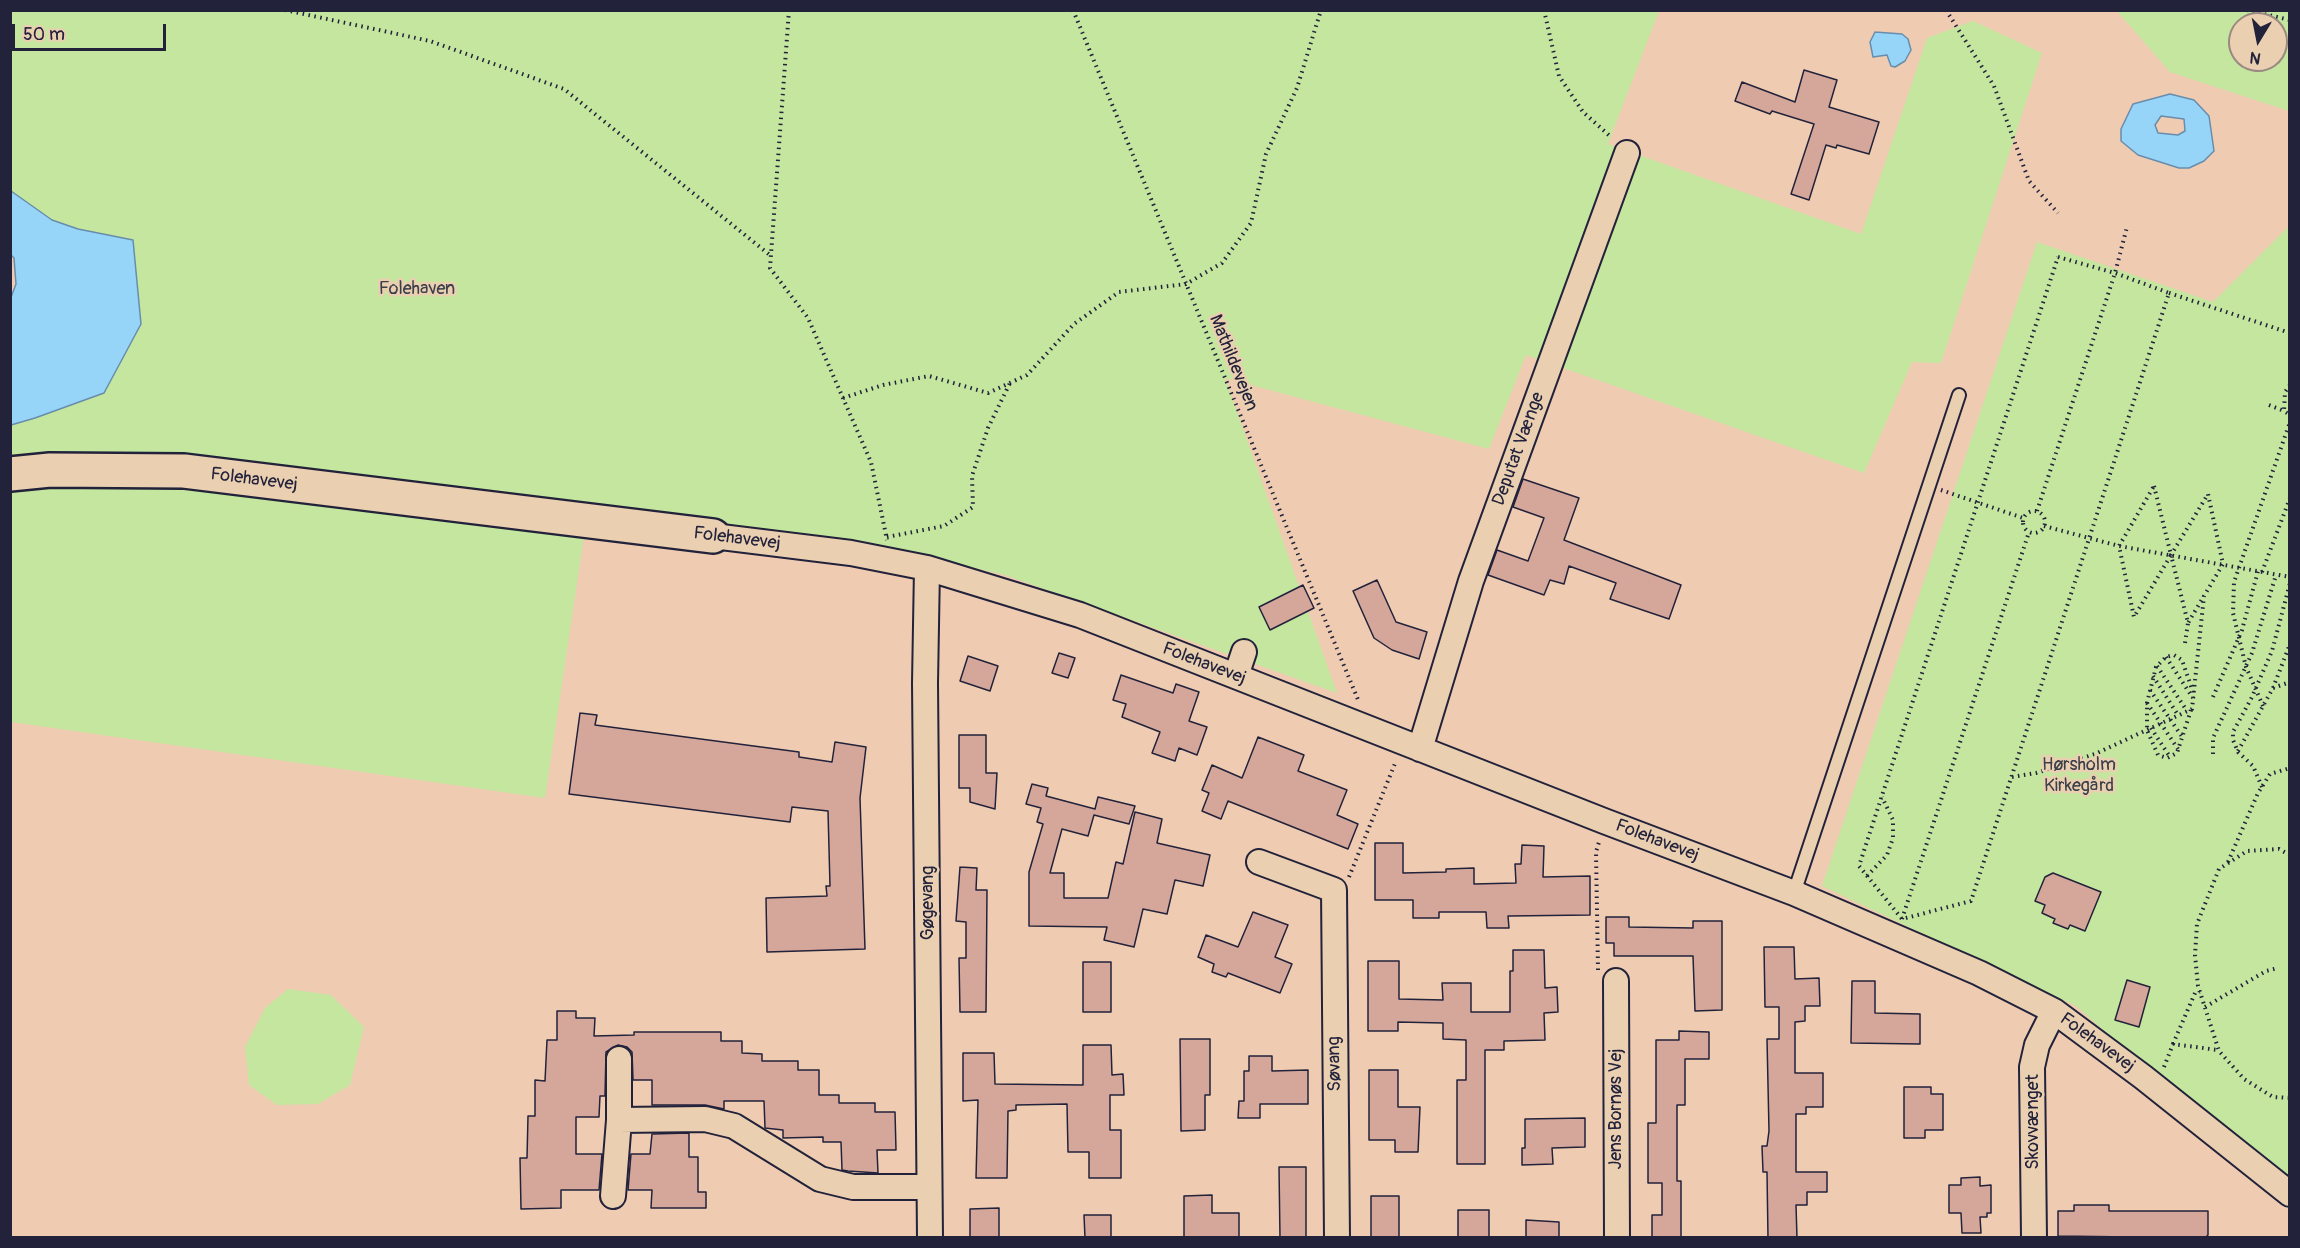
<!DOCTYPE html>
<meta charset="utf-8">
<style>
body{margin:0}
#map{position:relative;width:2300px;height:1248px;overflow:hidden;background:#efccb1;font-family:Pangolin,sans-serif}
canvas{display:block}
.frame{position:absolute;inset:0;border:12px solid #22223b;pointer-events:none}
.north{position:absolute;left:2228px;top:12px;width:60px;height:60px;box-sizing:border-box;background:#eacfb1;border:2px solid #9a8a82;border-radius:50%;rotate:190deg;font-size:16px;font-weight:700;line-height:24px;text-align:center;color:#22223b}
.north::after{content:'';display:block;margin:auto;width:21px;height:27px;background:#22223b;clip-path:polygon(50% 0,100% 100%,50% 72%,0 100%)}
.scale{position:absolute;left:12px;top:24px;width:154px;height:27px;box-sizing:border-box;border:3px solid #22223b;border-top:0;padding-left:8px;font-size:18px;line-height:21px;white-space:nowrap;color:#22223b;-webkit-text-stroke:4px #eacfb1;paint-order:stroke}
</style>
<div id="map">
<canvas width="2300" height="1248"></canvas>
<div class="frame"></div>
<div class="north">N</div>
<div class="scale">50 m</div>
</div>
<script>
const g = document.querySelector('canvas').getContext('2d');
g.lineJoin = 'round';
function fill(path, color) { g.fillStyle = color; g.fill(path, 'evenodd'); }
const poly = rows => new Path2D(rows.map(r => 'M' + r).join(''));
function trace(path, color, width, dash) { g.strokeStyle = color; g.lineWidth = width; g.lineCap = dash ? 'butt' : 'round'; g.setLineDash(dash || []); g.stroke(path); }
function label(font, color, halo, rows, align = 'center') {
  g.font = font + ' Pangolin,sans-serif'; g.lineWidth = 5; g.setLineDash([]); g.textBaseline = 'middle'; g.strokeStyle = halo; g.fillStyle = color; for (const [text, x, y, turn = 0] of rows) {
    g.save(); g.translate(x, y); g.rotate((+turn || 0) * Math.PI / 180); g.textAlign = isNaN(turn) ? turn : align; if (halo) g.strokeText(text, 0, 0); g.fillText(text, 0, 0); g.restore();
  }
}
const green = poly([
 [11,11,1659,11,1608,144,1861,234,1927,38,1973,21,2042,53,1941,363,1912,362,1864,473,1526,355,1489,449,1225,378,1337,693,1005,575,865,543,588,509,545,798,11,722,11,425,35,418,104,393,78,229,52,220,11,191],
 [2117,11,2289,11,2289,111,2170,72],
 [2240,24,2276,24,2276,60,2240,60],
 [2289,226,2289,1180,2242,1139,2157,1078,2076,1006,1822,886,2037,242,2213,302],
 [288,989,331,995,364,1027,350,1085,318,1104,277,1105,249,1085,245,1047,265,1008]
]);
const water = poly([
 [1875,32,1902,34,1908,39,1911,50,1905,61,1895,67,1891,66,1887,55,1873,57,1870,42,1875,32],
 [2170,94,2194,100,2209,116,2214,151,2204,161,2189,168,2179,168,2138,155,2121,141,2121,129,2133,104,2170,94],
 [2161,116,2184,119,2185,131,2178,135,2158,133,2155,125,2161,116],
 [11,191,52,220,78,229,133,240,141,324,104,393,35,418,11,425,10,300,16,284,14,258,11,255,11,191]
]);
const building = poly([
 [1804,70,1837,80,1829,107,1879,122,1869,154,1837,145,1836,148,1826,145,1809,200,1791,194,1814,124,1772,111,1770,114,1735,101,1742,82,1795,102,1804,70],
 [1523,479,1579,498,1564,540,1681,585,1669,619,1610,599,1616,583,1569,566,1564,584,1550,580,1544,595,1488,575,1497,550,1528,561,1544,518,1513,507,1523,479],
 [1377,580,1396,622,1427,632,1419,659,1392,650,1374,638,1353,591,1377,580],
 [1303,585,1314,608,1270,630,1259,607,1303,585],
 [1059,653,1075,658,1068,678,1052,673,1059,653],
 [968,656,998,666,990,691,960,681,968,656],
 [1121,675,1173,693,1176,684,1199,692,1189,721,1207,727,1197,755,1179,748,1175,761,1152,753,1160,732,1122,717,1126,704,1113,700,1121,675],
 [580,713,597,715,595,725,799,752,799,757,832,762,835,742,866,747,860,798,865,949,767,952,766,898,827,896,826,886,830,886,828,811,792,807,790,822,569,794,580,713],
 [959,735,986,735,986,773,997,773,995,809,970,802,970,788,959,788,959,735],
 [1258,737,1304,755,1298,771,1347,790,1337,815,1358,824,1348,849,1228,801,1221,819,1202,811,1209,793,1202,790,1212,765,1242,778,1258,737],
 [1032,784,1048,788,1046,796,1095,809,1098,797,1135,806,1129,824,1094,815,1088,836,1062,829,1050,873,1064,873,1064,898,1108,898,1116,862,1123,864,1135,812,1162,819,1157,843,1210,855,1203,886,1175,880,1167,914,1143,909,1134,947,1104,940,1107,927,1029,926,1029,872,1043,824,1037,822,1041,808,1026,804,1032,784],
 [1375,843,1403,843,1403,873,1446,872,1446,869,1474,868,1474,884,1516,883,1515,864,1521,864,1522,845,1544,846,1543,877,1590,876,1590,915,1508,916,1509,928,1487,928,1486,912,1439,912,1439,918,1413,918,1413,900,1375,900,1375,843],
 [960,867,977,868,976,890,987,890,986,1012,960,1012,959,958,966,958,966,922,956,921,960,867],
 [2053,873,2101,892,2085,931,2070,925,2068,929,2053,923,2055,919,2042,913,2045,905,2035,901,2045,877,2053,873],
 [1253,912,1288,925,1275,957,1292,964,1280,993,1228,973,1226,977,1212,972,1214,964,1198,957,1206,935,1238,947,1253,912],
 [1606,917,1629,917,1629,927,1693,928,1693,921,1722,921,1722,1010,1695,1011,1693,956,1614,956,1614,943,1606,943,1606,917],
 [1764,947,1794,947,1795,979,1819,978,1820,1006,1805,1006,1805,1021,1795,1022,1795,1073,1823,1073,1823,1107,1806,1107,1806,1114,1796,1114,1796,1172,1827,1172,1827,1192,1807,1192,1807,1205,1796,1205,1797,1238,1768,1238,1767,1172,1763,1172,1762,1146,1767,1146,1769,1131,1767,1039,1779,1039,1779,1007,1765,1007,1764,947],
 [1513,950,1544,950,1545,988,1557,987,1558,1012,1544,1013,1545,1040,1504,1041,1504,1050,1485,1050,1485,1164,1457,1164,1457,1080,1466,1080,1466,1040,1443,1039,1443,1023,1398,1022,1398,1031,1368,1031,1368,961,1399,961,1399,999,1443,1000,1442,983,1471,983,1471,1012,1510,1012,1510,971,1513,971,1513,950],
 [1083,962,1111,962,1111,1012,1083,1012,1083,962],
 [2127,980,2150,987,2139,1027,2115,1020,2127,980],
 [1852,981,1875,981,1875,1013,1920,1014,1920,1044,1851,1043,1852,981],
 [557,1011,576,1011,576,1018,595,1018,594,1036,634,1035,634,1032,721,1032,721,1041,742,1041,742,1053,762,1054,762,1061,798,1061,798,1070,819,1070,819,1095,839,1095,839,1103,875,1103,875,1112,895,1112,896,1150,877,1150,878,1173,848,1171,842,1170,841,1142,823,1142,823,1137,783,1138,783,1130,765,1128,764,1101,724,1101,724,1109,705,1105,652,1105,652,1080,633,1080,632,1052,627,1047,618,1045,606,1052,605,1096,600,1096,599,1117,576,1117,576,1154,602,1154,599,1190,561,1190,561,1208,521,1209,520,1158,527,1158,528,1116,535,1116,535,1080,545,1081,547,1040,557,1040,557,1011],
 [1679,1031,1709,1032,1709,1059,1685,1059,1685,1105,1677,1105,1677,1181,1681,1181,1681,1238,1652,1238,1652,1215,1662,1215,1662,1183,1648,1183,1648,1123,1656,1123,1656,1040,1679,1040,1679,1031],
 [1180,1039,1210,1039,1210,1095,1205,1095,1205,1130,1181,1131,1180,1039],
 [1083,1045,1111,1045,1112,1075,1123,1074,1124,1095,1110,1095,1110,1130,1121,1130,1121,1178,1089,1178,1089,1152,1068,1152,1067,1104,1016,1105,1016,1110,1008,1111,1007,1178,976,1178,978,1100,963,1101,963,1053,994,1053,995,1084,1083,1085,1083,1045],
 [1249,1056,1272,1056,1272,1071,1308,1070,1308,1104,1260,1104,1260,1118,1238,1118,1239,1101,1244,1101,1244,1071,1249,1071,1249,1056],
 [1369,1070,1398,1070,1398,1107,1420,1107,1418,1152,1395,1152,1395,1140,1369,1140,1369,1070],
 [1904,1087,1931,1087,1931,1094,1943,1094,1943,1130,1925,1130,1925,1138,1904,1138,1904,1087],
 [1585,1118,1585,1147,1552,1148,1553,1164,1522,1165,1522,1148,1525,1148,1525,1119,1585,1118],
 [689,1133,689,1157,698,1157,698,1192,706,1192,706,1208,651,1208,652,1190,628,1190,631,1154,650,1154,652,1134,689,1133],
 [1279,1167,1306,1167,1306,1238,1280,1238,1279,1167],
 [1980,1177,1980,1186,1991,1185,1991,1213,1987,1213,1987,1217,1980,1217,1981,1233,1962,1233,1961,1213,1949,1213,1949,1185,1961,1185,1961,1178,1980,1177],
 [1212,1195,1212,1213,1239,1213,1239,1238,1184,1238,1184,1196,1212,1195],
 [1371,1196,1399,1196,1399,1238,1371,1238,1371,1196],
 [2074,1205,2109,1205,2109,1211,2208,1211,2208,1235,2205,1238,2058,1236,2058,1211,2074,1211,2074,1205],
 [999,1208,999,1238,970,1238,970,1209,999,1208],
 [1458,1210,1489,1210,1489,1238,1458,1238,1458,1210],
 [1084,1215,1111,1215,1111,1238,1085,1238,1084,1215],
 [1526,1220,1559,1222,1559,1238,1526,1238,1526,1220]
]);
const path = poly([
 [285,10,430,41,564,89,771,256],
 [789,10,770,268,808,318,871,462,887,540],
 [1073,10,1359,702],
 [1544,10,1559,76,1583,112,1612,138],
 [1946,10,1994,86,2029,181,2058,213],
 [2247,10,2290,20],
 [2058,257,2115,273,2169,293,1971,901,1902,919,1859,866,2058,257],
 [2169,293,2290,333],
 [2290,385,2285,392,2284,411,2290,415],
 [843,398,883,385,929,376,988,393,1027,375,1074,324,1119,292,1186,284,1222,263,1251,223,1266,154,1297,88,1321,10],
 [2269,405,2284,411],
 [2154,486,2171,555,2134,617,2119,546,2154,486],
 [1941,490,2023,518],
 '2023 522a11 11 0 1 1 22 0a11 11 0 1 1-22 0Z',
 [2037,511,2115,273,2127,227],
 [2044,526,2119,546,2290,577],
 [887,537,944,526,973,507,972,476,988,428,1010,383],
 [2262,572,2290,498],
 [2185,643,2188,623],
 [2166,657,2193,698],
 [2157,666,2187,711],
 [2153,676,2178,715],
 [2273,688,2290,682],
 [2150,690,2183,738],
 [2213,697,2242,630,2258,571],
 [2147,703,2178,749],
 [2263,706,2246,667,2233,613,2234,582,2290,422],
 [2191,710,2177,753,2167,758,2158,755,2147,730,2147,703,2156,667,2166,657,2174,655,2182,660,2193,692],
 [2151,728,2170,757],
 [2238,751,2273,688,2290,644],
 [2213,754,2213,738,2252,653,2276,575],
 [2012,777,2036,773,2095,754,2192,709,2204,596,2223,564,2208,494,2171,555,2188,623,2204,596],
 [2262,787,2253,766,2238,752,2233,740,2233,732,2252,697,2272,651,2290,583],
 [2290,855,2279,849,2247,851,2219,869,2197,924,2195,955,2198,986,2219,1051,2244,1079,2273,1097,2290,1098],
 [2228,862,2258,793,2270,774,2290,768],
 [1867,876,1887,855,1893,838,1893,820,1882,797],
 [1349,877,1396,761],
 [1902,919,2029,532],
 [1598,970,1596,852,1599,842],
 [2205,1007,2266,971,2278,968],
 [2173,1044,2195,993,2200,992],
 [2164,1067,2173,1044,2218,1050]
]);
const lane = poly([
 [1794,893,1959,395]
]);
const street = poly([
 [713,536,851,553,927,568,1080,615,1604,821,1794,893,1979,973,2054,1011,2143,1077,2290,1194],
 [927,568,925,683,930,1238],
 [1236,676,1244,652],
 [1420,749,1471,581,1627,153],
 [1259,862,1334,890,1337,1238],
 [1616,981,1617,1238],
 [619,1120,619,1059],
 [613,1196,619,1120,705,1119,734,1126,820,1179,853,1187,929,1187],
 [2034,1238,2032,1067,2037,1045,2054,1011]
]);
const secondary = poly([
 [10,474,50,470,184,471,713,536]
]);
const parkNames = [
 ["Folehaven",417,289],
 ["Hørsholm",2079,765],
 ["Kirkegård",2079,786]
];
const streetNames = [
 ["Mathildevejen",1233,363,68],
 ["Deputat Vænge",1519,449,-70],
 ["Folehavevej",254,480,7],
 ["Folehavevej",737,539,7],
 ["Folehavevej",1204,664,21],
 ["Folehavevej",1657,841,21],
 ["Gøgevang",928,903,-90],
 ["Folehavevej",2097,1043,36],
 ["Søvang",1335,1064,-91],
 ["Jens Bornøs Vej",1616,1109,-90],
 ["Skovvænget",2033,1122,-90]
];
fill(green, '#c4e69f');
fill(water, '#97d5f8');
trace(water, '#688dac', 1.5);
fill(building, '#d5a79b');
trace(building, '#22223b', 1.5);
trace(lane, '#22223b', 16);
trace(street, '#22223b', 28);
trace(secondary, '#22223b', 38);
trace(path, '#22223b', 4, [1.5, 4.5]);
trace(lane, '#eacfb1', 12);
trace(street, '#eacfb1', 24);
trace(secondary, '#eacfb1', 33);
label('18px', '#3a3f4a', '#eacfb1', parkNames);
label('18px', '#22223b', '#eacfb1', streetNames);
</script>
